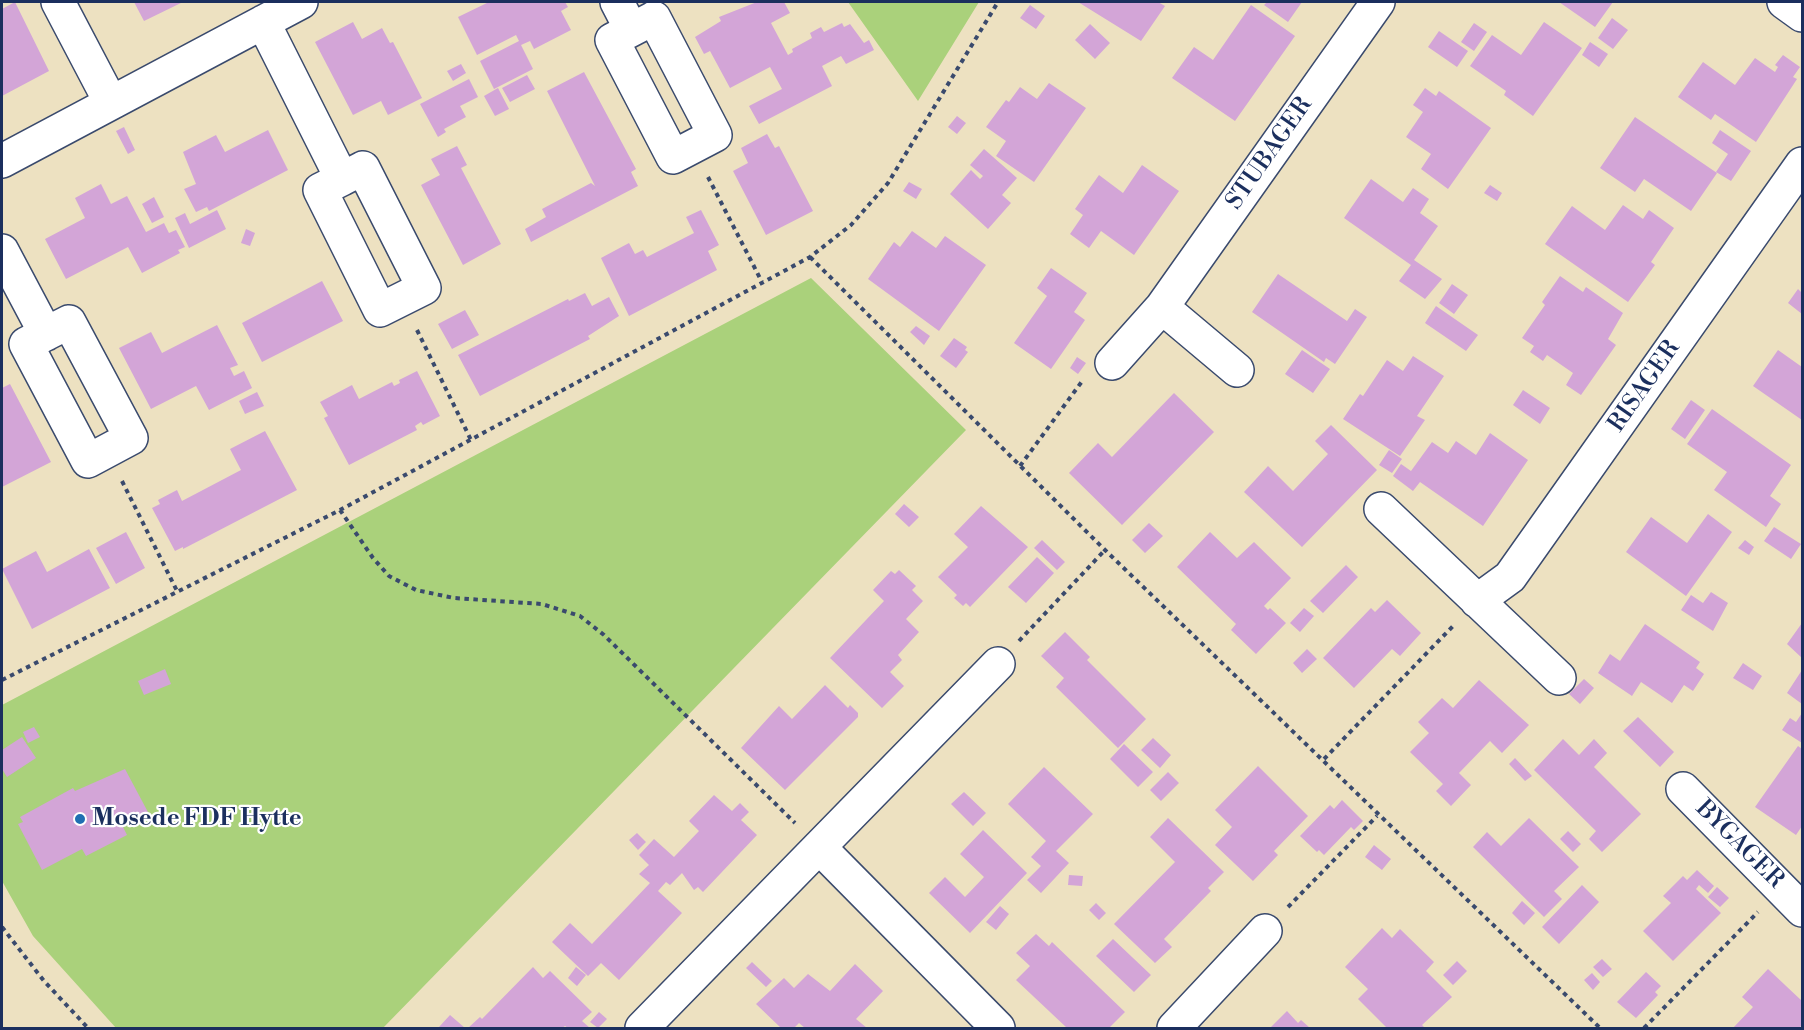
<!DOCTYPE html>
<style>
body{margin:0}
#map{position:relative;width:1804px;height:1030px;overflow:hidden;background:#ede1c1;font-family:"Libre Bodoni",serif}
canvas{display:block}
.frame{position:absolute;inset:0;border:3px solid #1b2f5e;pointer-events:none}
</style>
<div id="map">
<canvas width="1804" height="1030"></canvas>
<div class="frame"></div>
</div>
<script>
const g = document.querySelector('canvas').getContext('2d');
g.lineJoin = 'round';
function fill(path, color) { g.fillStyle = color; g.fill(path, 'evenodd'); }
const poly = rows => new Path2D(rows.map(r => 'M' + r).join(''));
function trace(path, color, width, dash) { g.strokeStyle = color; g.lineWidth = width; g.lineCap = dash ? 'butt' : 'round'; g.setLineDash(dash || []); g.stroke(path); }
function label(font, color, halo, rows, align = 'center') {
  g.font = font + ' "Libre Bodoni",serif'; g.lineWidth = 4.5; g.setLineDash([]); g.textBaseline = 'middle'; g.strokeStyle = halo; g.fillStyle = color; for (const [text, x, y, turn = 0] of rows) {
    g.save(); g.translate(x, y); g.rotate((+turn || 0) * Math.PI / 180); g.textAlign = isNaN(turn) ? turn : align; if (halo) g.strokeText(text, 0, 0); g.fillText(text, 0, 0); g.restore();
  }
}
const green = poly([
 [848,2,847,2,979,2,918,101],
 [811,278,966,430,383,1028,116,1028,33,936,2,881,2,705]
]);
const building = poly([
 [15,2,49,71,2,96,2,9],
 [134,2,183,2,144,21],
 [489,2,565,2,568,7,561,11,571,30,534,49,530,41,521,45,533,69,494,89,480,61,519,41,516,35,477,55,458,17],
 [757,2,784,2,790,13,771,23,788,55,793,52,792,49,812,38,810,33,821,27,824,32,842,23,844,27,850,24,864,43,869,40,874,50,846,64,841,56,822,66,832,86,759,124,749,106,782,89,770,67,730,88,710,51,704,54,695,37,721,21,719,17],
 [1078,2,1158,2,1165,6,1141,41],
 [1267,2,1302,2,1288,22,1264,5],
 [1559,2,1613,2,1595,27],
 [1030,5,1045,16,1036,29,1020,18],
 [1251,5,1295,36,1235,121,1172,78,1194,47,1213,60],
 [1612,18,1628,30,1613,49,1598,38],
 [353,22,362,39,382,28,390,43,393,42,422,98,388,115,381,101,353,115,315,42],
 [1544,22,1582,48,1533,116,1504,95,1506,91,1470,66,1492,35,1521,55],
 [1474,23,1487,32,1474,51,1461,42],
 [1090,24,1110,43,1095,59,1075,40],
 [1439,31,1468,51,1457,67,1428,47],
 [1590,42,1608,54,1599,67,1582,55],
 [1783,55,1800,67,1793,77,1797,79,1756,142,1715,114,1711,120,1678,97,1703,62,1735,85,1755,58,1775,72,1778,67,1775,65],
 [461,64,466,73,453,81,447,71],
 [584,72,636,169,631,172,638,186,531,242,525,229,546,217,542,209,591,183,595,186,547,91],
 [527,75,535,89,510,102,502,88],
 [469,79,478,97,460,106,466,117,444,129,446,132,438,137,420,104],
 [1049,83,1086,108,1034,182,996,156,1006,141,986,127,1006,100,1009,102,1020,87,1037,99],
 [498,88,509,109,495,116,484,96],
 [1425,88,1436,96,1439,91,1491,128,1448,189,1421,169,1431,154,1406,137,1423,112,1413,105],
 [957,116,966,123,957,134,948,127],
 [1635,117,1717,173,1691,211,1644,179,1635,192,1600,168],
 [124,127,135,150,128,154,116,131],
 [268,130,288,170,209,211,207,207,196,212,184,189,196,184,183,152,216,135,225,152],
 [1720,130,1751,151,1731,181,1716,172,1728,154,1712,143],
 [767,134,775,148,779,146,813,211,766,235,733,171,748,163,741,148],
 [457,146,467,165,461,168,501,244,463,265,421,185,440,175,431,159],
 [984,149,1017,178,1002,195,1011,203,988,229,950,194,971,170,980,179,983,176,970,165],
 [1142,165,1179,191,1134,255,1101,231,1089,248,1070,234,1083,215,1075,209,1099,175,1123,193],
 [1371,179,1403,202,1413,188,1429,199,1420,213,1438,226,1414,260,1442,279,1425,299,1399,281,1411,265,1344,218],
 [909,182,922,189,916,199,903,191],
 [101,184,111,204,127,196,146,232,164,223,169,233,176,230,185,247,178,250,180,253,142,273,128,247,66,279,45,239,85,218,75,198],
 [1490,185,1502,193,1497,201,1484,193],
 [154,197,164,217,152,223,142,204],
 [1623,205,1643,219,1649,210,1674,228,1651,262,1655,265,1628,302,1545,244,1572,206,1605,230],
 [217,210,226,229,189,248,175,218,185,213,190,224],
 [701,210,719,245,708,251,717,270,629,316,601,258,629,243,635,254,643,250,647,257,694,233,686,217],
 [246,229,255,233,250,246,241,243],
 [912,231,936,248,945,236,986,265,939,331,868,279,894,242,900,247],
 [1051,268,1087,293,1074,312,1085,320,1051,369,1014,343,1047,296,1037,288],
 [1278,274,1347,321,1355,309,1367,317,1335,364,1326,358,1324,362,1252,312],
 [1560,276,1583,292,1586,287,1623,313,1608,339,1616,345,1581,395,1566,385,1573,373,1547,355,1543,361,1530,352,1534,346,1522,338,1545,305,1542,302],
 [322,281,343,321,262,362,242,323],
 [1452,284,1468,295,1454,314,1439,303],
 [1798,289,1802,293,1802,314,1788,303],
 [585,293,592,306,609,297,619,316,588,336,590,339,480,396,458,355,568,299,569,301],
 [1436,306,1478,335,1466,351,1425,323],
 [465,310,479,335,452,349,438,324],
 [217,325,238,365,230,368,234,376,244,371,252,388,209,410,196,386,151,409,119,348,151,332,162,353],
 [916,326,930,336,924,345,910,332],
 [954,338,967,347,965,350,968,352,956,368,940,356],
 [1302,350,1330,369,1313,393,1285,374],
 [1778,350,1802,367,1802,420,1753,386],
 [1413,356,1444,376,1417,416,1425,420,1400,456,1343,419,1360,394,1363,396,1387,360,1403,371],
 [1077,357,1086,363,1078,374,1070,368],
 [417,371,440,416,423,425,421,422,415,426,417,430,349,465,324,418,328,416,320,402,352,385,359,399,392,382,394,386,400,383,399,380],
 [10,384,51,462,2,487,2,388],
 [1523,390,1550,408,1540,424,1513,405],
 [257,392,264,406,245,414,239,401],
 [1174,393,1214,432,1122,525,1069,473,1098,443,1112,457],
 [1691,400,1705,410,1685,439,1671,429],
 [1712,409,1791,465,1770,496,1781,504,1766,527,1714,490,1727,472,1687,444],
 [1331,425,1377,470,1302,547,1244,492,1268,466,1293,491,1328,454,1315,441],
 [265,431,297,490,183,549,183,547,175,551,152,508,160,504,158,500,177,490,182,501,241,470,230,449],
 [1490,433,1528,460,1483,526,1420,482,1413,491,1393,476,1401,464,1411,471,1432,442,1448,453,1456,441,1476,455],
 [1389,450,1402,459,1392,473,1379,465],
 [904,504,919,517,909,527,895,514],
 [981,506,1028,547,970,607,966,603,963,606,954,598,957,595,938,577,968,547,954,534],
 [1708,514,1732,532,1686,596,1626,552,1651,517,1687,543],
 [1149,523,1163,536,1145,553,1132,540],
 [1774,527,1801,544,1791,559,1764,541],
 [126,532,145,568,116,584,96,548],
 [1210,532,1237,558,1254,542,1291,578,1264,606,1268,610,1270,608,1286,623,1256,654,1231,630,1236,624,1177,567],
 [1042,540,1065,562,1057,570,1034,548],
 [1745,540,1754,547,1749,555,1738,548],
 [89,549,110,588,32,629,2,569,36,551,47,572],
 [1037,557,1054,573,1026,603,1008,587],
 [1346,565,1358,577,1323,613,1310,601],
 [899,570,916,586,912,590,923,601,906,619,919,632,898,655,902,660,890,672,904,686,882,708,830,658,884,601,873,590,891,571,895,574],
 [1711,592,1728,603,1713,631,1681,610,1691,595,1703,603],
 [1387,600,1421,633,1400,656,1392,649,1354,688,1323,658,1371,608,1375,612],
 [1304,608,1314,616,1300,632,1290,623],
 [1802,623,1802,658,1787,644],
 [1645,624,1700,662,1696,668,1704,674,1693,691,1684,685,1672,703,1641,682,1632,696,1598,673,1610,654,1620,661],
 [1065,632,1090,657,1087,660,1146,719,1118,748,1056,687,1064,678,1041,656],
 [1307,649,1317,659,1302,673,1293,663],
 [1743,663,1762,676,1753,690,1733,678],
 [165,669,171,684,144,695,138,681],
 [1802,670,1802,704,1787,693],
 [1584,679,1594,688,1580,704,1569,694],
 [1479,680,1529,725,1502,753,1490,741,1459,773,1471,785,1451,806,1436,791,1443,784,1410,752,1429,733,1418,722,1442,698,1453,708],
 [825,685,848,708,850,705,858,713,858,717,785,790,741,748,779,706,792,719],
 [1802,713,1802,743,1782,730,1790,718,1796,722],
 [1638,717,1674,752,1660,767,1623,731],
 [34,727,40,737,28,743,23,732],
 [22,737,36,758,7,777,2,769,2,750],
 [1153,738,1171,755,1160,768,1141,750],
 [1563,739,1579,755,1594,739,1607,753,1594,767,1641,814,1602,852,1589,839,1596,831,1534,770],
 [1124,744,1153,772,1138,787,1110,759],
 [1798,746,1802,749,1802,826,1796,835,1755,807],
 [1515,758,1532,776,1525,781,1509,764],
 [1258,766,1308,816,1274,851,1278,855,1253,881,1215,845,1232,827,1215,810],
 [1044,767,1093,814,1056,851,1069,863,1041,893,1027,880,1041,866,1031,857,1046,841,1008,804],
 [125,769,149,814,123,827,127,835,86,856,82,849,42,870,18,824,23,822,20,817,73,788,75,791],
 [1168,772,1179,783,1161,801,1150,790],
 [964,792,986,813,973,826,951,804],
 [714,795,732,811,740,803,749,812,741,820,757,835,703,892,698,887,694,890,682,873,670,885,666,882,658,891,682,913,619,980,601,963,588,976,552,942,570,923,592,944,650,883,639,874,649,865,639,855,654,839,674,857,699,831,689,821],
 [1342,800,1363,821,1354,830,1351,827,1324,855,1319,850,1317,852,1300,836,1330,805,1334,809],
 [1168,818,1224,872,1208,888,1211,891,1164,939,1172,947,1155,963,1114,924,1175,862,1150,837],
 [1529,818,1579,867,1554,891,1562,899,1544,917,1473,847,1487,832,1501,846],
 [983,830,1027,873,970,933,929,893,945,877,965,897,984,877,960,854],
 [1568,831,1581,844,1573,852,1560,839],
 [637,833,646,842,638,850,629,840],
 [1374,845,1391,859,1382,870,1365,857],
 [1697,870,1714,886,1708,893,1699,885,1696,889,1721,913,1673,961,1643,931,1671,903,1663,896,1683,876,1687,880],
 [1069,875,1083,876,1082,886,1068,885],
 [1582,885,1599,902,1559,944,1542,927],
 [1717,887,1729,898,1720,907,1708,897],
 [1522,901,1535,913,1524,925,1512,913],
 [1096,903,1106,913,1099,920,1089,910],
 [1000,906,1009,914,996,930,986,922],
 [1382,928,1392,938,1400,929,1434,962,1426,971,1452,997,1422,1025,1425,1028,1387,1028,1358,999,1368,989,1345,967],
 [1036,934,1049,946,1052,942,1125,1012,1109,1028,1067,1028,1016,980,1030,966,1016,953],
 [1113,939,1151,975,1134,992,1096,956],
 [1602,959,1612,969,1603,977,1593,967],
 [1457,961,1467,971,1453,985,1443,975],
 [752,962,772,981,766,987,746,968],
 [855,964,883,991,856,1019,867,1028,805,1028,799,1023,794,1028,781,1028,756,1004,784,978,794,988,808,974,830,991],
 [533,967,543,978,550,971,592,1012,582,1021,590,1028,568,1028,565,1026,562,1028,468,1028,480,1017,482,1019],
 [576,967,586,975,577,986,568,978],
 [1768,969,1802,1001,1802,1025,1799,1028,1733,1028,1753,1007,1742,997],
 [1646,972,1661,986,1655,992,1658,995,1636,1018,1617,1002],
 [1592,973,1600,982,1593,990,1584,980],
 [1287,1011,1298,1023,1301,1020,1310,1028,1270,1028],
 [599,1012,607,1019,598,1028,590,1022],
 [450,1015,465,1028,439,1027]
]);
const path = poly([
 [708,177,762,282],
 [810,257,1105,550,1600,1028],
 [417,330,471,440],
 [1020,466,1083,380],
 [122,481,178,593],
 [340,510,373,558,389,576,416,590,454,598,542,604,580,616,604,635,795,823],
 [1019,641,1105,550],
 [2,680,340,510,810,257,851,225,888,183,998,2],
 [1324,759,1454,625],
 [1288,907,1377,816],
 [2,927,44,981,88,1028],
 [1644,1028,1758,912]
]);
const street = poly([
 [58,2,111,103],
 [617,2,631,29],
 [1784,2,1802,15],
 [654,18,715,135,673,157,612,40,654,18],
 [263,22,342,179,320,190,380,310,424,288,363,168,342,179],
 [2,161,301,2],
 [2,251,46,334],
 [1162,307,1237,370],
 [69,322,131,438,88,461,26,344,69,322],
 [1112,363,1162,307,1378,2],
 [1381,509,1559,678],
 [1477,601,1510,577,1802,164],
 [1683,789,1802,910],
 [819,847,998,1028],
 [642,1028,998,664],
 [1174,1028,1265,931]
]);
const markers = [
 [80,819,6,"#1f6fb2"]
];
const streetNames = [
 ["STUBAGER",1270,154,-55],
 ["RISAGER",1645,387,-55],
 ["BYGAGER",1739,845,45]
];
const poiNames = [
 ["Mosede FDF Hytte",92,819]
];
fill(green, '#aad17b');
fill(building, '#d3a5d7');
trace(street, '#3a4a6d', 36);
trace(path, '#3a4a6d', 4, [4.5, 4.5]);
trace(street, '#fff', 33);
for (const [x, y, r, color] of markers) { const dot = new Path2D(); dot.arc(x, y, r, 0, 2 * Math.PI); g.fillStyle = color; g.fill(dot); trace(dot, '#fff', 2); }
label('24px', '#1b2f5e', '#fff', streetNames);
label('bold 24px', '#1b2f5e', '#fff', poiNames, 'left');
</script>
